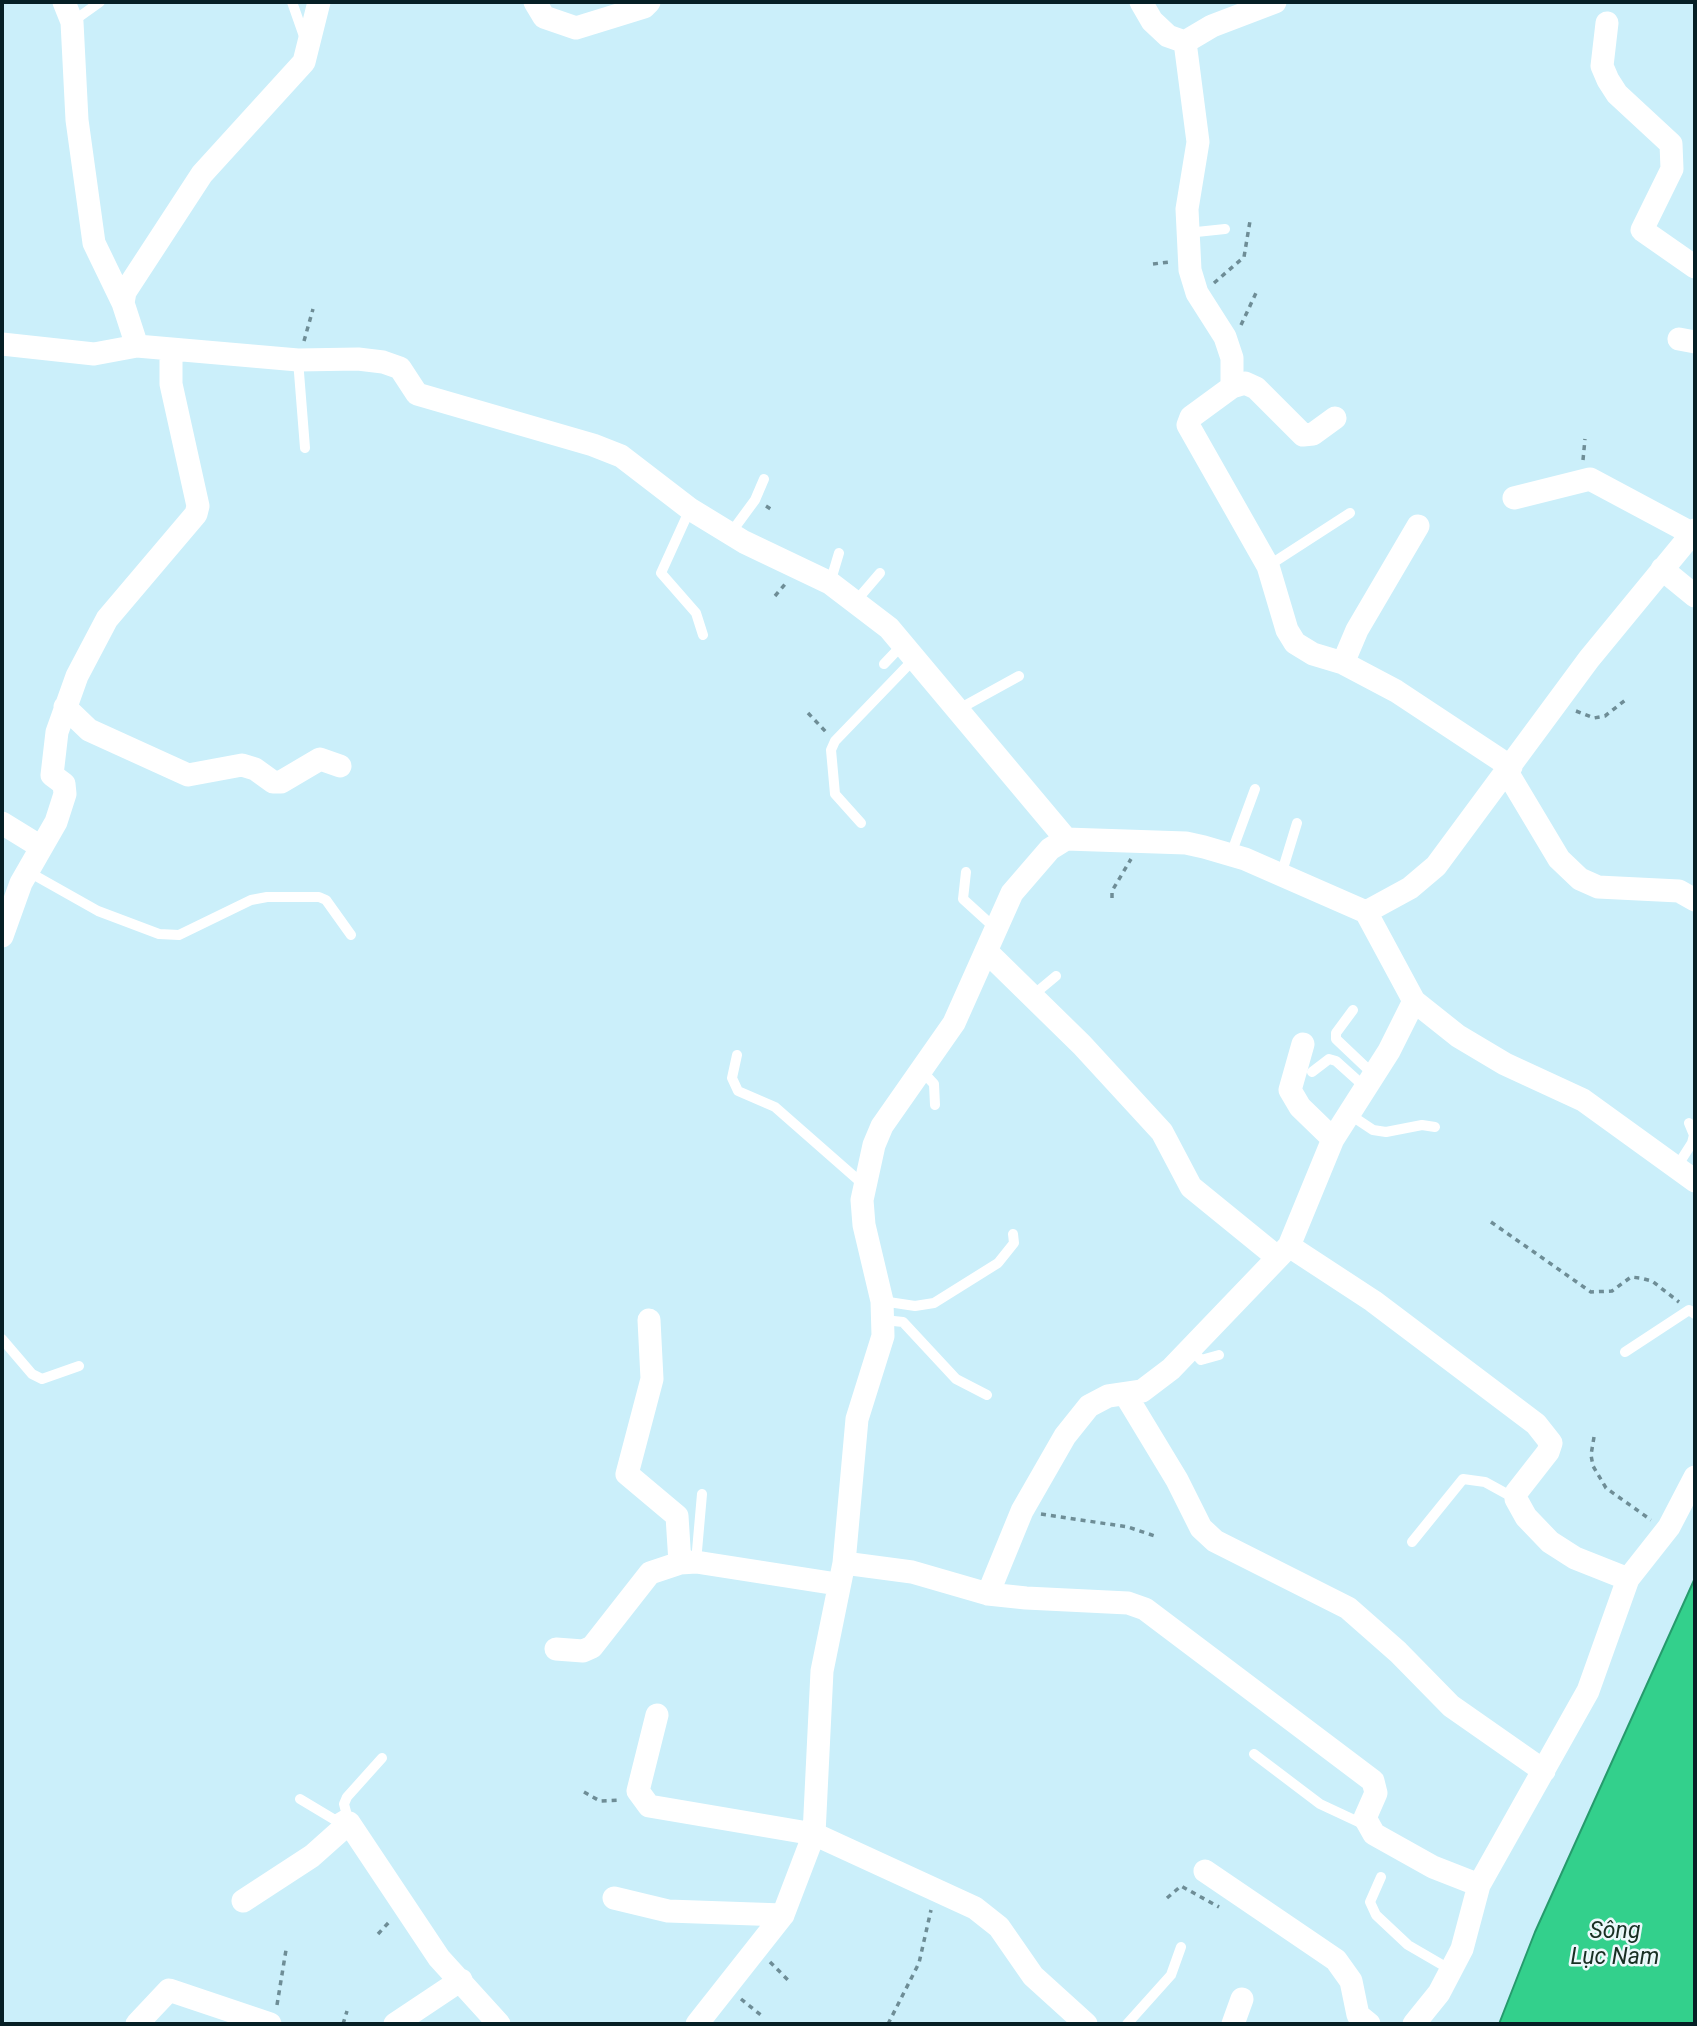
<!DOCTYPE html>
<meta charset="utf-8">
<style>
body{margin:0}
#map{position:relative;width:1697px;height:2026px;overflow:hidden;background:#cbeffa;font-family:Roboto,sans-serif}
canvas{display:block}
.frame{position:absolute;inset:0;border:4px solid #061f25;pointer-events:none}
</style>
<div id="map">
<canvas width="1697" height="2026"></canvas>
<div class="frame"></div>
</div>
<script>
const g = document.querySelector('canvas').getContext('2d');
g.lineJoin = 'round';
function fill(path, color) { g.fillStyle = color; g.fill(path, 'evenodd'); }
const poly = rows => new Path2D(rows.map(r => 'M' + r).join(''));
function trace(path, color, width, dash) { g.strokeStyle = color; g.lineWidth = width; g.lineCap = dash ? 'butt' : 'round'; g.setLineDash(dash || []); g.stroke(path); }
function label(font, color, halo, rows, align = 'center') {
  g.font = font + ' Roboto,sans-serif'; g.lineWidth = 5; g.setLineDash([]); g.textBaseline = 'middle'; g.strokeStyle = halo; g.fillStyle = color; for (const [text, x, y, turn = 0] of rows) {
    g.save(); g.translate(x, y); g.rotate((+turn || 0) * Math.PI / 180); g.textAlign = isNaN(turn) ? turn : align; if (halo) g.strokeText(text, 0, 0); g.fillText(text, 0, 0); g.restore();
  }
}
const water = poly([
 [1695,1578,1695,2024,1499,2024,1535,1932,1695,1578]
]);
const path = poly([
 [1153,264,1169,262],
 [1214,283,1244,257,1250,221],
 [1241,325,1256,293],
 [304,341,313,309],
 [1583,460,1585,439],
 [766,506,774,511],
 [775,596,786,583],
 [1576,711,1594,718,1605,716,1628,698],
 [808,713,826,732],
 [1112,898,1112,891,1131,859],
 [1491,1222,1591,1292,1612,1291,1631,1277,1640,1278,1652,1281,1679,1302],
 [1594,1437,1591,1455,1593,1466,1606,1488,1651,1520],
 [1041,1514,1128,1527,1155,1536],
 [584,1792,600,1801,621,1800],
 [1167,1898,1181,1886,1219,1907],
 [378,1934,391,1920],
 [770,1962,788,1980],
 [741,1999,762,2016],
 [277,2005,286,1950],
 [343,2024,347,2011],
 [888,2024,919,1963,931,1910]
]);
const lane = poly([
 [292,2,305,39],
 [72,22,100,2],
 [1187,233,1225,229],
 [298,360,305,448],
 [690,509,661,573,696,613,703,635],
 [730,534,755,500,764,479],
 [1268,566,1350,513],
 [830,583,839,553],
 [856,601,880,573],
 [884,664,903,644],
 [959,709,1019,676],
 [861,823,835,794,831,750,835,741,915,658],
 [1231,854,1255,789],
 [27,871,98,911,159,934,179,935,251,900,267,897,319,897,326,900,351,935],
 [966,872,963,899,996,929],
 [1281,875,1297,823],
 [1032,996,1056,976],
 [1353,1010,1336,1033,1336,1039,1374,1075],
 [737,1055,732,1078,738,1091,775,1107,865,1186],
 [921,1070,934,1084,935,1105],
 [1312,1072,1329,1059,1336,1061,1366,1088],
 [1349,1114,1373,1130,1386,1132,1422,1125,1435,1127],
 [1676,1168,1692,1143,1694,1135,1689,1123],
 [882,1301,915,1306,934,1303,998,1263,1014,1243,1013,1234],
 [884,1320,903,1322,956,1379,987,1395],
 [2,1339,32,1374,42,1379,79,1366],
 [1190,1348,1201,1360,1219,1355],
 [1625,1352,1689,1310,1695,1314],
 [1412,1542,1463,1479,1485,1482,1516,1499],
 [696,1562,702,1494],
 [1254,1754,1320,1804,1365,1825],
 [300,1799,335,1820,345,1814],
 [349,1823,344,1804,347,1797,382,1758],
 [1381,1877,1370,1902,1376,1915,1408,1945,1451,1970],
 [1127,2024,1171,1975,1181,1947]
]);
const street = poly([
 [64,2,72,22,77,120,94,243,123,303],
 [535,2,544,17,576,28,644,7,649,2],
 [1141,2,1152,21,1168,36,1185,42],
 [1275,2,1212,26,1185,42,1198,142,1187,209,1190,270,1197,293,1225,337,1232,358,1232,387,1191,417,1188,425,1268,566,1287,630,1295,643,1313,654,1343,663,1396,691,1511,767],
 [1607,23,1602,66,1608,80,1617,94,1671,144,1672,169,1642,230,1695,267],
 [1679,339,1695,342],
 [2,344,94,354,137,346,298,360,358,359,383,362,400,368,417,394,593,445,621,456,690,509,744,542,830,583,889,628,1066,839],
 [137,346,123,303,125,292,202,174,304,62,319,2],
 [1232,387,1245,383,1256,388,1303,435,1313,434,1335,418],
 [1514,498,1590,479,1691,533],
 [1662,569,1695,596],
 [1343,663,1357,630,1418,526],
 [65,707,89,730,188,775,242,765,255,769,273,782,281,782,320,759,340,766],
 [1507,772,1559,859,1580,879,1598,887,1679,891,1695,900],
 [2,823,41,847],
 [1366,912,1410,888,1436,866,1589,659,1695,530],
 [2,936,21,883,56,822,65,794,64,784,52,775,57,732,77,676,107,619,196,514,198,506,171,384,171,351],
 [986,951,1082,1045,1162,1132,1191,1187,1277,1257],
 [1303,1044,1290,1090,1300,1107,1333,1139],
 [1289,1246,1373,1301,1536,1424,1551,1443,1548,1452,1516,1493,1516,1499,1526,1517,1550,1542,1575,1558,1628,1579],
 [649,1320,652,1379,627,1474,677,1516,680,1563],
 [1125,1394,1177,1480,1201,1528,1215,1541,1348,1608,1398,1652,1451,1706,1544,1771],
 [844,1563,912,1572,988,1594,1026,1598,1128,1603,1145,1609,1373,1781,1376,1793,1365,1818,1374,1834,1433,1867,1479,1885],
 [988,1594,1022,1511,1065,1436,1089,1406,1108,1396,1142,1391,1171,1369,1289,1246,1333,1139,1389,1051,1414,1001],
 [556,1649,583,1651,592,1647,650,1573,680,1563,696,1562,837,1584],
 [657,1715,638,1791,649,1806,814,1834,975,1908,999,1927,1033,1976,1086,2024],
 [1205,1871,1336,1960,1351,1981,1358,2015,1369,2024],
 [614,1898,668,1911,783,1915],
 [243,1901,312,1856,349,1823,439,1958,499,2024],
 [137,2024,169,1990,270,2024],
 [395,2024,461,1980],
 [697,2024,783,1915,814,1834,822,1671,844,1563,857,1419,883,1336,882,1301,864,1225,862,1200,874,1145,882,1126,954,1023,1012,893,1050,849,1066,839,1186,843,1204,847,1245,859,1366,912,1414,1001,1458,1036,1505,1064,1583,1100,1695,1181],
 [1233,2024,1242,1999],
 [1414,2024,1439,1993,1462,1949,1479,1885,1588,1691,1628,1579,1669,1527,1695,1477]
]);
const waterNames = [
 ["Sông",1615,1932],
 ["Lục Nam",1615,1958]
];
fill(water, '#33d08c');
trace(water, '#269b6d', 2);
trace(path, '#6e8d96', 3.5, [5, 5]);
trace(lane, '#fff', 10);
trace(street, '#fff', 23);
label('italic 23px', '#182f23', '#ecf8fb', waterNames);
</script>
